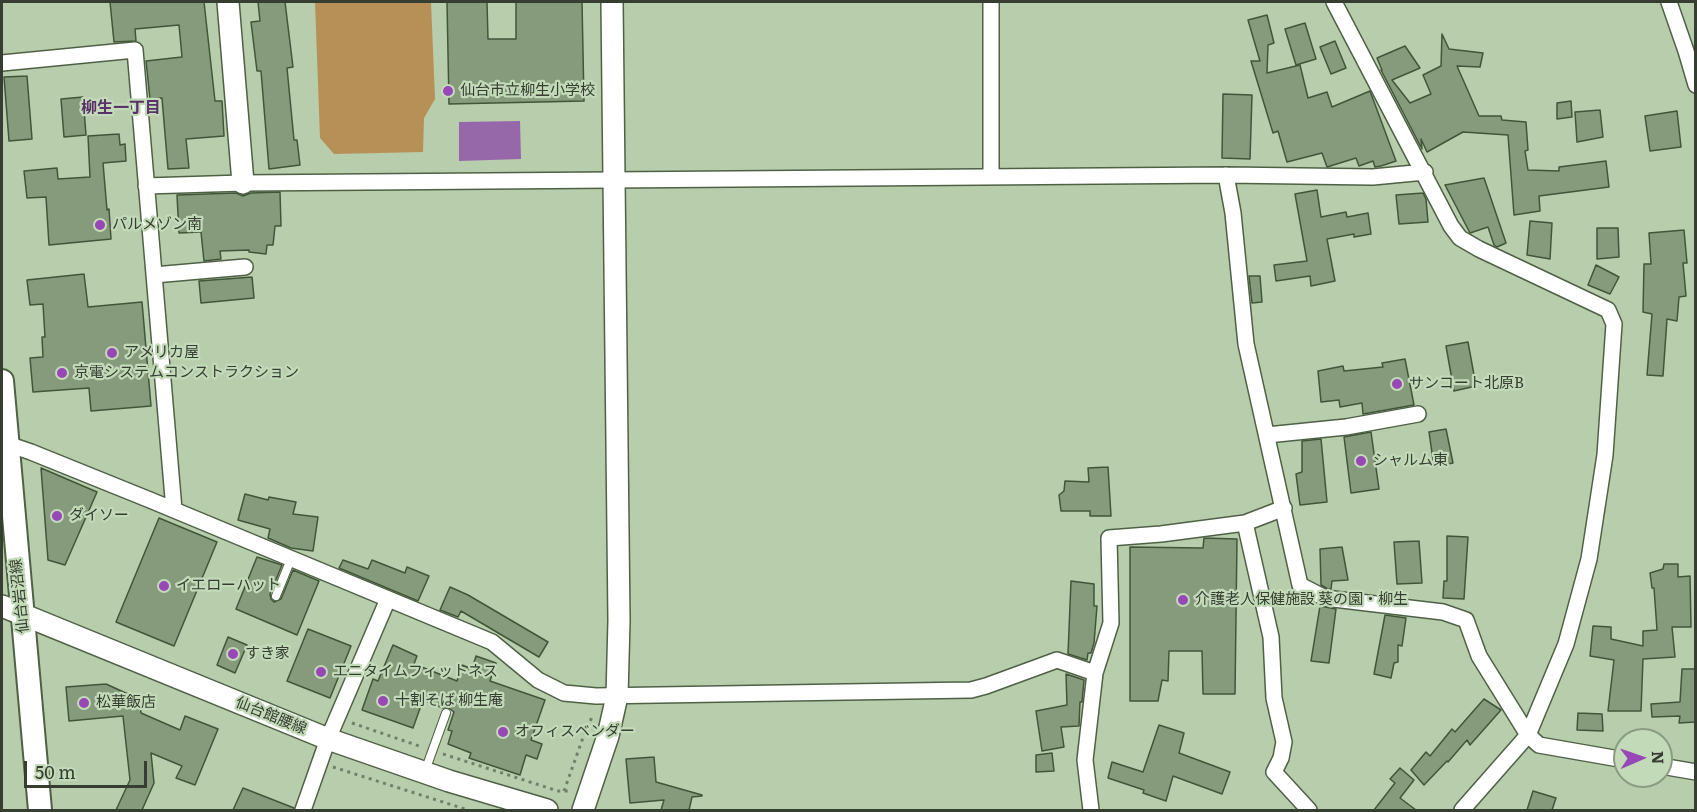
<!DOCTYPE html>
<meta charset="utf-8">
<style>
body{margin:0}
#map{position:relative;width:1697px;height:812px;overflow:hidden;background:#b7cdac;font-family:Literata,serif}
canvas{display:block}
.frame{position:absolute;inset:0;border:3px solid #363e31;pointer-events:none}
.north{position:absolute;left:1613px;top:728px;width:60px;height:60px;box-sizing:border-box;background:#c3dab9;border:2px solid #8b9c83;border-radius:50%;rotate:88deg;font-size:16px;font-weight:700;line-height:24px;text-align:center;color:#363e31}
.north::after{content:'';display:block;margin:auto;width:21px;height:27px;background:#9847b7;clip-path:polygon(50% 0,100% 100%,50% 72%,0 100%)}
.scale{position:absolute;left:24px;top:761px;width:123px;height:27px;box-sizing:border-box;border:3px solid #363e31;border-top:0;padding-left:8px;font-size:18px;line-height:21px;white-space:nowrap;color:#363e31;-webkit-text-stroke:4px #c3dab9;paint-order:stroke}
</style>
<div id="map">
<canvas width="1697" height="812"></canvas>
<div class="frame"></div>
<div class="north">N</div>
<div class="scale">50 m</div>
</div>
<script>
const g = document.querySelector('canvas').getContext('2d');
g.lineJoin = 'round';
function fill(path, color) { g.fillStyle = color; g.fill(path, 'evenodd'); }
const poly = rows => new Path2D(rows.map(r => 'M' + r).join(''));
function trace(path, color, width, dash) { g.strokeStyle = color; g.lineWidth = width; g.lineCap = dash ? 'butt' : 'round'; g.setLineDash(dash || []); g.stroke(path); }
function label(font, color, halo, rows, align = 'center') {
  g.font = font + ' Literata,"Noto Sans JP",serif'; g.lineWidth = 4.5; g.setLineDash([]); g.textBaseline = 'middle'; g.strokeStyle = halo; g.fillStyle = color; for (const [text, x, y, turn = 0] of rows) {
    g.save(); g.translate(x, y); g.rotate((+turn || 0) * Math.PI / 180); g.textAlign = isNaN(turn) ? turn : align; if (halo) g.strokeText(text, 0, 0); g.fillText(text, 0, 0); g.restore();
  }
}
const green = poly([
 [315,2,431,2,435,99,424,118,423,152,334,154,320,138]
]);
const water = poly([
 [520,121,521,159,459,161,459,122]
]);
const building = poly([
 [110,2,204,2,215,101,222,101,224,136,186,139,189,168,168,169,162,98,150,99,146,61,182,57,179,25,135,29,136,41,114,42,110,2],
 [258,2,285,2,293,67,287,68,294,140,297,140,300,165,269,169,261,71,257,71,251,22,260,21,258,2],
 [447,2,487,2,488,39,516,39,516,2,582,2,584,101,449,104,447,2],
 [1267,15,1274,43,1268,45,1267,73,1300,65,1308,98,1327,92,1332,107,1370,91,1396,161,1381,166,1375,167,1373,161,1359,166,1356,158,1327,167,1322,153,1287,162,1278,131,1273,133,1251,61,1260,61,1248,20,1267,15],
 [1305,23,1316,59,1296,65,1285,29,1305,23],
 [1442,34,1449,49,1483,53,1480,67,1457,66,1479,116,1501,116,1502,120,1526,122,1528,150,1525,151,1528,170,1559,171,1559,167,1606,161,1609,187,1539,196,1540,211,1514,215,1508,135,1463,132,1427,152,1421,139,1422,149,1381,70,1382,70,1377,58,1405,46,1420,68,1392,80,1410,103,1431,94,1423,75,1441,66,1442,34],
 [1335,41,1346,68,1331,74,1320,47,1335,41],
 [27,76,32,139,9,141,4,77,27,76],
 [1223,94,1252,95,1250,159,1222,158,1223,94],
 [83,97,86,135,64,137,61,99,83,97],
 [1571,101,1572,117,1557,119,1557,103,1571,101],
 [1600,110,1603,137,1577,142,1575,112,1600,110],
 [1677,111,1681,147,1650,151,1645,116,1677,111],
 [119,134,120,145,125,144,126,161,103,163,107,210,109,209,111,239,49,245,46,197,27,198,24,171,57,168,58,179,90,177,88,136,119,134],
 [1484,178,1506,243,1497,247,1494,245,1488,227,1470,233,1445,185,1484,178],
 [1317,190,1321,217,1346,212,1347,217,1368,213,1371,234,1354,237,1354,234,1327,239,1335,281,1311,286,1310,276,1276,281,1274,265,1307,261,1295,194,1317,190],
 [280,192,281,226,275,226,273,245,267,245,266,254,249,252,249,250,220,251,221,259,204,261,201,232,179,233,177,195,236,193,243,196,251,193,280,192],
 [1423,193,1426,199,1428,222,1399,224,1396,195,1423,193],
 [1530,221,1552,223,1550,259,1527,255,1530,221],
 [1597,228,1618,228,1619,257,1597,259,1597,228],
 [1684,230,1687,263,1683,263,1686,296,1679,297,1677,321,1667,319,1663,376,1647,375,1652,314,1643,312,1644,264,1651,264,1649,233,1684,230],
 [1596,265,1619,277,1610,294,1588,285,1596,265],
 [84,274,88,307,142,302,151,406,91,411,89,388,33,392,30,358,43,357,42,337,45,337,43,304,30,305,27,280,84,274],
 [1249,276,1260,276,1262,302,1252,303,1249,276],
 [252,277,254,298,201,303,199,281,252,277],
 [1468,342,1476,386,1454,391,1446,346,1468,342],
 [1405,359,1414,405,1363,414,1362,403,1340,407,1339,400,1321,402,1318,371,1343,366,1344,371,1383,367,1382,363,1405,359],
 [1446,429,1453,463,1434,467,1429,432,1446,429],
 [1371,432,1379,489,1351,493,1344,437,1371,432],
 [1321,439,1327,502,1300,505,1296,474,1302,472,1302,441,1321,439],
 [1108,467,1111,516,1090,516,1090,511,1061,511,1059,495,1064,491,1065,481,1089,482,1088,468,1108,467],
 [41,468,97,492,65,565,48,560,41,468],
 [245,494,268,500,269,497,296,502,293,514,318,517,313,551,291,548,268,538,270,529,238,520,245,494],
 [159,518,217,542,174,646,116,622,159,518],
 [1447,536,1468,537,1464,599,1443,598,1444,581,1447,581,1447,536],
 [1204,538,1237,539,1235,694,1203,694,1202,651,1169,651,1168,681,1162,680,1158,701,1130,701,1130,547,1203,548,1204,538],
 [1419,541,1422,583,1397,584,1394,542,1419,541],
 [1342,547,1348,580,1332,581,1331,589,1328,589,1321,585,1320,549,1342,547],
 [257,557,282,565,270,594,271,599,274,602,281,599,293,570,319,581,297,635,236,609,257,557],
 [343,560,368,569,372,560,405,573,407,567,429,576,418,601,339,568,343,560],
 [1664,564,1678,564,1678,577,1690,576,1691,627,1672,627,1675,657,1643,659,1641,711,1608,711,1614,660,1590,656,1593,626,1611,627,1611,639,1643,646,1643,631,1657,630,1654,588,1652,588,1650,573,1663,569,1664,564],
 [1071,581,1094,584,1094,606,1097,606,1094,643,1091,653,1088,653,1087,660,1068,654,1071,581],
 [450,587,468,595,548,642,539,657,461,611,458,617,440,610,450,587],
 [1320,606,1336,609,1329,663,1311,661,1320,606],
 [1385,615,1406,618,1402,646,1398,645,1398,662,1394,663,1391,678,1374,674,1385,615],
 [308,629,351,646,330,698,287,681,308,629],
 [228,637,247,645,235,673,217,665,228,637],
 [393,645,417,656,414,664,457,681,462,665,472,669,476,656,496,663,490,681,545,700,531,740,542,744,537,759,526,755,520,775,469,758,471,753,448,744,452,731,448,730,454,712,449,708,443,708,423,700,413,728,362,710,373,679,378,681,393,645],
 [1682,669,1695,669,1695,722,1679,723,1680,716,1652,717,1651,704,1680,702,1682,669],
 [1066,674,1084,680,1082,702,1080,702,1079,726,1061,727,1064,747,1042,751,1036,711,1067,705,1066,674],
 [106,684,139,699,141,713,180,730,185,716,218,729,195,785,176,778,182,766,151,753,154,783,142,810,116,810,130,780,123,716,69,721,66,687,106,684],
 [1484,699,1501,710,1470,745,1467,740,1448,762,1447,761,1424,785,1411,770,1426,752,1430,756,1452,729,1455,732,1484,699],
 [1578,713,1602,714,1603,731,1577,730,1578,713],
 [1159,725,1184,733,1179,753,1230,772,1222,794,1173,776,1166,801,1143,793,1144,790,1108,778,1112,762,1143,772,1159,725],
 [1052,753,1054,771,1036,772,1036,755,1052,753],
 [654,757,656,782,702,795,702,796,692,797,689,810,661,810,664,800,630,803,626,759,654,757],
 [1400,768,1414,780,1400,798,1416,810,1374,810,1395,783,1390,779,1400,768],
 [243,788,294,808,293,810,233,810,243,788],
 [1533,791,1556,798,1552,810,1527,810,1533,791]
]);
const path = poly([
 [352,723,422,747],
 [443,754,558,791,571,791],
 [333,767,468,810],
 [564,791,585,732,592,717]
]);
const lane = poly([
 [276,596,291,559],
 [425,771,446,713]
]);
const street = poly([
 [991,2,991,177],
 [1334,2,1451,226,1460,238,1479,249,1608,310,1614,324,1605,455,1589,559,1566,644,1528,735,1462,810],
 [1669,2,1686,51,1696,85],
 [2,63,135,50,174,510],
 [1226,175,1233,213,1246,344,1300,585,1325,598,1443,612,1466,620,1479,656,1528,735,1539,745,1625,760],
 [146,186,243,183,1226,175,1373,177,1425,172],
 [154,275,245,267],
 [1267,435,1346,427,1418,414],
 [2,442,31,452,150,500,492,642,538,680,564,693,596,696,971,690,986,686,1057,660,1095,673,1111,623,1109,538,1161,534,1245,523,1284,508],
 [1245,523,1271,637,1274,698,1284,742,1281,758,1274,772,1309,810],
 [1661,766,1696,772],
 [303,810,328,739,388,599],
 [1091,810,1085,760,1095,673]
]);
const secondary = poly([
 [228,2,243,183],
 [2,606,328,739,449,781,547,810],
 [583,810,608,736,617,696,619,621,612,2]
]);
const primary = poly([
 [2,381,40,810]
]);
const markers = [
 [448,91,6,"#9847b7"],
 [100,225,6,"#9847b7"],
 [112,353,6,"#9847b7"],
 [62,373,6,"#9847b7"],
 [1397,384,6,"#9847b7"],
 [1361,461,6,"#9847b7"],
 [57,516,6,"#9847b7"],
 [164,586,6,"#9847b7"],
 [1183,600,6,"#9847b7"],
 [233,654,6,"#9847b7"],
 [321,672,6,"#9847b7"],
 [383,701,6,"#9847b7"],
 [84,703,6,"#9847b7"],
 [503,732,6,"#9847b7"]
];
const poiNames = [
 ["仙台市立柳生小学校",460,91],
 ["パルメゾン南",112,225],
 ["アメリカ屋",124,353],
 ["京電システムコンストラクション",74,373],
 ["サンコート北原B",1409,384],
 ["シャルム東",1373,461],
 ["ダイソー",69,516],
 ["イエローハット",176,586],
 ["介護老人保健施設 葵の園・柳生",1195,600],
 ["すき家",245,654],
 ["エニタイムフィットネス",333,672],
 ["十割そば 柳生庵",395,701],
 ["松華飯店",96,703],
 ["オフィスベンダー",515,732]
];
const streetNames = [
 ["仙台岩沼線",20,596,-96],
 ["仙台館腰線",271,716,22]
];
const neighbourhoodNames = [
 ["柳生一丁目",121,108]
];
fill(green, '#b79058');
fill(water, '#9668a9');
fill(building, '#869b7c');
trace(building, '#425539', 1.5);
trace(lane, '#4e6145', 10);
trace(street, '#4e6145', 18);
trace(secondary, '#4e6145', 24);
trace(primary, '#4e6145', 26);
trace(path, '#72806a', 3, [3, 4.5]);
trace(lane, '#fff', 8);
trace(street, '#fff', 15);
trace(secondary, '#fff', 21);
trace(primary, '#fff', 22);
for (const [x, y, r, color] of markers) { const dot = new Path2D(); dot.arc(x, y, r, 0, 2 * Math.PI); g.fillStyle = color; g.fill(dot); trace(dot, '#c3dab9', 2); }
label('15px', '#363e31', '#c3dab9', poiNames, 'left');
label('15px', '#363e31', '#c3dab9', streetNames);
label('bold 16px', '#593269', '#c3dab9', neighbourhoodNames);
</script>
